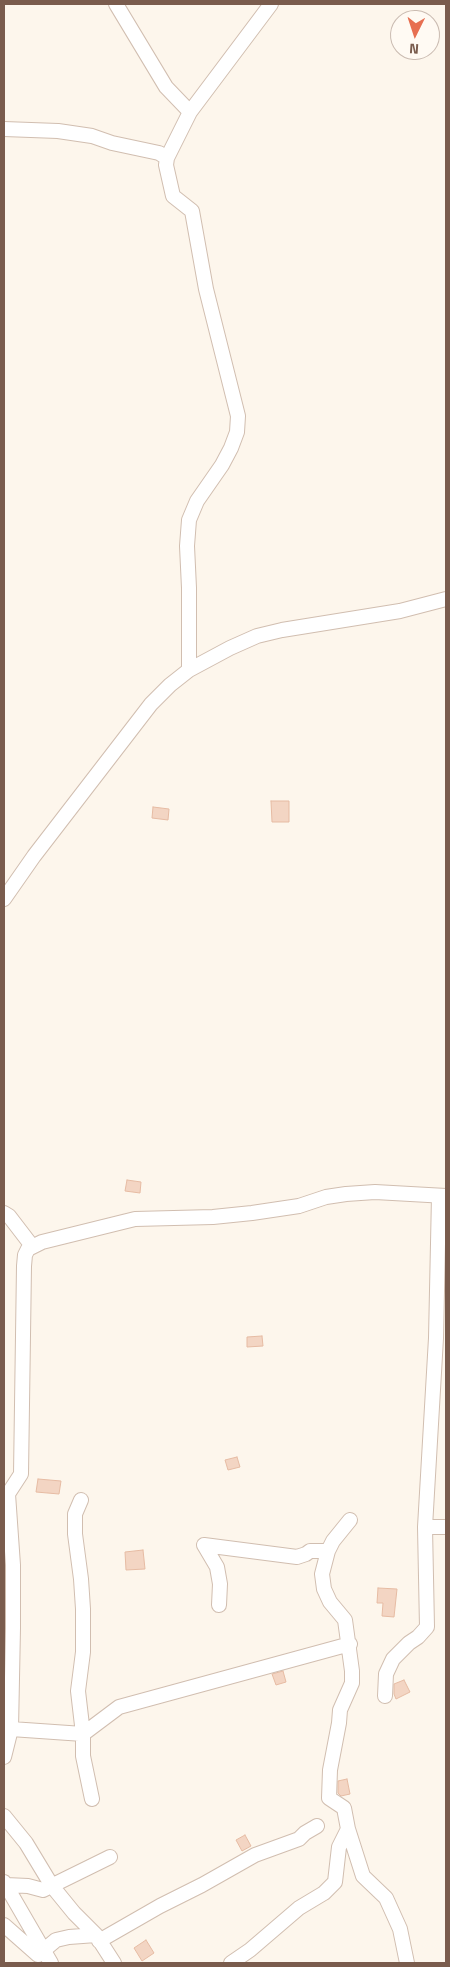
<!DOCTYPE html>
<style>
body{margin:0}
#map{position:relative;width:450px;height:1967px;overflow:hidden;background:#fdf6ec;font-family:"Titillium Web",sans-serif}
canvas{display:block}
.frame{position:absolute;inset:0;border:5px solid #7a5c4d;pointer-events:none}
.north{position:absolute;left:390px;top:10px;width:50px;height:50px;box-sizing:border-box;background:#fffaf3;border:1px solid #cabbb1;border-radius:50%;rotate:184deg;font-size:14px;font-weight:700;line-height:20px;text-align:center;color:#7a5c4d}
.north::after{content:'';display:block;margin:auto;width:18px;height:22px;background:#e76f51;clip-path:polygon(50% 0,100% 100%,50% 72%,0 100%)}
</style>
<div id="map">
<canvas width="450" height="1967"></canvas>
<div class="frame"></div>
<div class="north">N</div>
</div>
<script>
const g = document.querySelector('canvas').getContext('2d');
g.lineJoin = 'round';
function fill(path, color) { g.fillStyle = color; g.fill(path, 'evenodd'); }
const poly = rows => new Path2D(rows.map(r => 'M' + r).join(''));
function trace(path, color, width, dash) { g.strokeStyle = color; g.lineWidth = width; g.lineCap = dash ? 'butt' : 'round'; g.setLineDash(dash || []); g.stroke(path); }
const building = poly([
 [271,801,289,801,289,822,272,822,271,801],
 [153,807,169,809,168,820,152,818,153,807],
 [127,1180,141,1182,140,1193,125,1191,127,1180],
 [262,1336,263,1346,247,1347,247,1337,262,1336],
 [237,1457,240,1467,228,1470,225,1460,237,1457],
 [38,1479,61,1481,59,1494,36,1492,38,1479],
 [143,1550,145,1569,126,1570,125,1552,143,1550],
 [378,1588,397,1589,394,1617,382,1616,383,1603,377,1603,378,1588],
 [283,1671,286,1682,276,1685,272,1674,283,1671],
 [404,1680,410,1692,396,1699,394,1694,394,1684,404,1680],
 [347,1779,350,1794,341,1796,338,1793,338,1781,347,1779],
 [245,1835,251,1846,242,1851,236,1840,245,1835],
 [146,1940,154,1953,142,1961,134,1948,146,1940]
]);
const street = poly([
 [116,4,166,87,190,112],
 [4,129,58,131,92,136,112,143,159,153,167,158],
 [189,670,189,588,187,546,189,520,197,501,222,465,231,448,237,432,238,416,206,289,192,211,173,196,166,165,167,158,190,112,271,4],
 [4,899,34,856,151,704,170,685,189,670,230,648,257,636,282,630,400,611,446,599],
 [439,1196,436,1338,425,1527,446,1527],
 [4,1213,9,1216,32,1246],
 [81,1500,75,1514,75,1534,81,1579,83,1609,83,1652,78,1691,83,1734,83,1756,92,1799],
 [350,1520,333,1541,328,1551,322,1574,324,1589,330,1602,345,1620,352,1671,352,1683,340,1710,339,1723,330,1770,329,1798,344,1808,348,1829,363,1876,386,1898,400,1929,407,1963],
 [204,1545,297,1557,306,1554,310,1551,328,1551],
 [204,1545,217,1567,220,1584,219,1605],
 [385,1696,386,1674,393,1659,409,1643,418,1637,427,1627,425,1527],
 [11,1729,83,1734,119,1707,350,1644],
 [4,1757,11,1729,13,1628,13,1565,8,1494,21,1474,24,1266,25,1255,28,1249,42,1242,135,1219,213,1217,252,1213,299,1206,326,1197,346,1194,375,1192,446,1196],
 [4,1816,26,1843,52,1886,74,1913,96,1935,114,1963],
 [4,1882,51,1963],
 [6,1885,28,1886,43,1890,110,1857],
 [4,1925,38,1955,56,1940,69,1937,96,1935],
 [99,1941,160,1906,202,1885,255,1855,299,1839,305,1833,317,1826],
 [231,1963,250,1950,299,1908,324,1893,335,1882,339,1847,348,1829]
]);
fill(building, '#f3d5c3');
trace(building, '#e6bba3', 1);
trace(street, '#d1beb0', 16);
trace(street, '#fff', 14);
</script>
